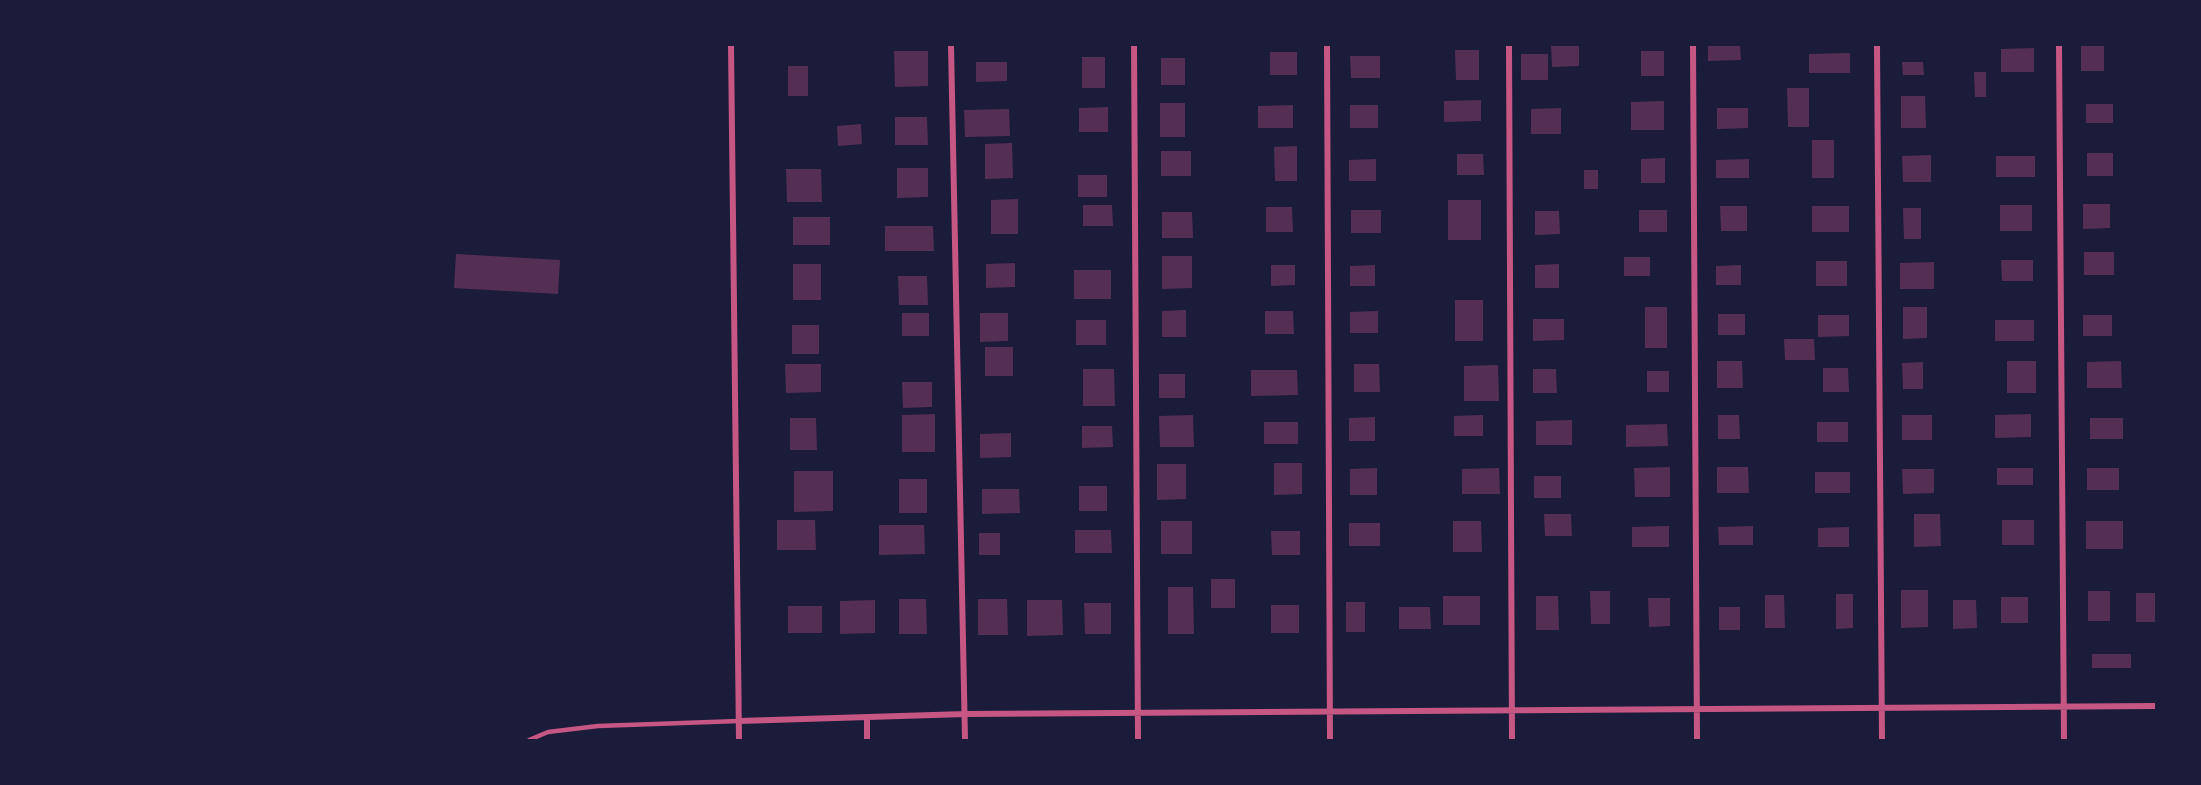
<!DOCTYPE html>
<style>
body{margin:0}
#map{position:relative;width:2201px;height:785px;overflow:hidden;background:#1b1b3a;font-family:Mulish,sans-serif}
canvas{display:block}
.frame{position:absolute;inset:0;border:46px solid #1b1b3a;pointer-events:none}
</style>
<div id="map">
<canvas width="2201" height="785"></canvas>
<div class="frame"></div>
</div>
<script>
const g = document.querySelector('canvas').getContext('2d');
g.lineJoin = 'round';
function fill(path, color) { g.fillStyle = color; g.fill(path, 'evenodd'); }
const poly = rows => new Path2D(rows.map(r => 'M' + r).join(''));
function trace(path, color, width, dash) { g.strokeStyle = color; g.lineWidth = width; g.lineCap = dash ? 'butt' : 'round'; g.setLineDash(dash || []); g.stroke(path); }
const building = poly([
 [1551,45,1579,45,1579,66,1552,67],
 [1708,45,1740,45,1741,60,1708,61],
 [2081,45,2104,45,2104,71,2081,71],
 [2034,48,2034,72,2001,72,2001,49],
 [1455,50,1479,50,1479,80,1456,80],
 [894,51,928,51,928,86,895,87],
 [1641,51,1664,51,1664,76,1641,76],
 [1270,52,1297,52,1297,75,1270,75],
 [1850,53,1850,73,1809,73,1809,54],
 [1521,54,1548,54,1548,80,1521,80],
 [1350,56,1380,56,1380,78,1351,78],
 [1082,57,1105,57,1105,88,1082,88],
 [1161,58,1185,58,1185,85,1161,85],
 [976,62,1007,62,1007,81,976,82],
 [1902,62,1923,62,1924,75,1903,75],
 [788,66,808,66,808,96,788,96],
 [1974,72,1986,72,1986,97,1975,97],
 [1787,88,1809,88,1809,127,1788,127],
 [1901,96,1925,96,1926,128,1901,128],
 [1481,100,1481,121,1444,122,1444,101],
 [1664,101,1664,130,1631,130,1631,102],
 [1160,103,1185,103,1185,137,1160,137],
 [2086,104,2113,104,2113,123,2086,123],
 [1293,105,1293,128,1258,128,1258,106],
 [1350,105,1378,105,1378,128,1350,128],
 [1108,107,1108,132,1079,132,1079,108],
 [1561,108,1561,134,1531,134,1531,109],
 [1717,108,1748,108,1748,128,1717,129],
 [1009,109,1010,136,965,137,964,110],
 [895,117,927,117,928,145,895,145],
 [861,124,862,144,838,146,837,126],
 [1812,140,1834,140,1834,178,1812,178],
 [1012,143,1013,178,985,179,985,144],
 [1297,146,1297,181,1275,181,1274,147],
 [1161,151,1191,151,1191,176,1161,176],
 [2087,153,2113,153,2113,176,2087,176],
 [1457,154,1483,154,1484,175,1457,175],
 [1931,155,1931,182,1903,182,1902,156],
 [1996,156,2035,156,2035,177,1996,177],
 [1665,158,1665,183,1641,183,1641,159],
 [1376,159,1376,181,1349,181,1349,160],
 [1749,159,1749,178,1716,178,1716,160],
 [897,168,928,168,928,197,897,198],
 [786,169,821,169,822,202,787,202],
 [1584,170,1598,170,1598,189,1584,189],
 [1078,175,1107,175,1107,197,1078,197],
 [1018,199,1018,234,991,234,991,200],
 [1448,200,1481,200,1481,240,1448,240],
 [2083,204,2110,204,2110,228,2083,229],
 [1083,205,1112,205,1113,226,1083,226],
 [2000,205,2032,205,2032,231,2000,231],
 [1720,206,1747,206,1747,231,1721,231],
 [1812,206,1849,206,1849,232,1812,232],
 [1266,207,1292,207,1293,232,1266,232],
 [1903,208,1921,208,1921,239,1904,239],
 [1351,210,1381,210,1381,233,1351,233],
 [1639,210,1667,210,1667,232,1639,232],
 [1535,211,1559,211,1560,234,1535,235],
 [1162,212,1192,212,1193,238,1162,238],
 [793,217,830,217,830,245,793,245],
 [885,226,933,226,934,251,885,251],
 [2084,252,2114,252,2114,275,2084,275],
 [456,254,560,260,558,294,454,288],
 [1162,256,1192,256,1192,288,1162,289],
 [1624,257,1650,257,1650,276,1624,276],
 [2001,260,2033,260,2033,281,2002,281],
 [1816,261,1847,261,1847,286,1816,286],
 [1934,262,1934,289,1900,289,1900,263],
 [1015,263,1015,287,986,288,986,264],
 [793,264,821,264,821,300,793,300],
 [1559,264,1559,288,1535,288,1535,265],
 [1271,265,1295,265,1295,285,1271,286],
 [1375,265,1375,286,1350,286,1350,266],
 [1741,265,1741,285,1716,285,1716,266],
 [1074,270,1111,270,1111,299,1074,299],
 [898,276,927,276,928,305,899,305],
 [1455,300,1483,300,1483,341,1455,341],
 [1645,307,1667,307,1667,348,1645,348],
 [1903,307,1927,307,1927,338,1903,339],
 [1186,310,1186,337,1162,337,1162,311],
 [1265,311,1293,311,1294,334,1265,334],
 [1378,311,1378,333,1350,333,1350,312],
 [902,313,929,313,929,336,902,336],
 [980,313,1008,313,1008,341,980,342],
 [1718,314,1745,314,1745,335,1718,335],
 [1818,315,1849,315,1849,336,1818,337],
 [2083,315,2112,315,2112,336,2083,336],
 [1533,319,1564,319,1564,340,1533,341],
 [1076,320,1106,320,1106,345,1076,345],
 [1995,320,2034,320,2034,341,1995,341],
 [792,325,819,325,819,354,792,354],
 [1784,339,1814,339,1815,360,1785,360],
 [985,347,1013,347,1013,376,985,376],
 [1717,361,1742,361,1743,388,1717,388],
 [2007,361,2036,361,2036,393,2007,393],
 [2121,361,2122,388,2087,388,2087,362],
 [1923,362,1923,389,1903,389,1902,363],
 [785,364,821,364,821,392,786,393],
 [1354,364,1379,364,1380,392,1354,392],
 [1498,365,1499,401,1464,401,1464,366],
 [1823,368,1848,368,1849,392,1823,392],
 [1083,369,1114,369,1115,406,1083,406],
 [1533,369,1556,369,1557,393,1533,393],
 [1251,370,1297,370,1298,395,1251,396],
 [1647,371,1669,371,1669,392,1647,392],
 [1159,374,1185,374,1185,398,1159,398],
 [902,382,932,382,932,407,903,408],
 [935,414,935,452,902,452,902,415],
 [2031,414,2031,437,1995,438,1995,415],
 [1193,415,1194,447,1160,447,1159,416],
 [1483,415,1483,436,1454,436,1454,416],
 [1718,415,1739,415,1740,439,1718,439],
 [1902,415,1932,415,1932,440,1902,440],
 [1375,417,1375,441,1349,441,1349,418],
 [790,418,816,418,817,450,790,450],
 [2090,418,2123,418,2123,439,2090,439],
 [1572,420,1572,445,1536,445,1536,421],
 [1264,422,1298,422,1298,444,1264,444],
 [1817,422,1848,422,1848,442,1817,442],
 [1667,424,1668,446,1626,447,1626,425],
 [1082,426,1112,426,1113,447,1082,448],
 [1011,433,1011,457,980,458,980,434],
 [1274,463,1302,463,1302,494,1274,495],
 [1157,464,1186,464,1186,499,1157,500],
 [1670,467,1670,497,1635,497,1634,468],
 [1717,467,1748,467,1749,493,1717,493],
 [1377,468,1377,495,1350,495,1350,469],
 [1499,468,1500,494,1462,494,1462,469],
 [1997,468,2033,468,2033,485,1997,485],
 [2087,468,2119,468,2119,490,2087,490],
 [1902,469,1934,469,1934,493,1903,494],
 [794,471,833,471,833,511,794,512],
 [1815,472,1850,472,1850,493,1815,493],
 [1534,476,1561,476,1561,498,1534,498],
 [899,479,927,479,927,513,899,513],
 [1079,486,1107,486,1107,511,1079,511],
 [982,489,1019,489,1020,513,982,514],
 [1544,514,1571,514,1572,536,1545,536],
 [1914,514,1940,514,1941,546,1914,547],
 [777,520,815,520,816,550,777,550],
 [2002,520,2034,520,2034,545,2002,545],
 [1161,521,1192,521,1192,554,1161,554],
 [1453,521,1481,521,1482,552,1453,552],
 [2086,521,2123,521,2123,549,2086,549],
 [1349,523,1380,523,1380,546,1349,546],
 [879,525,924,525,925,554,879,555],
 [1669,526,1669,547,1632,547,1632,527],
 [1753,526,1753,545,1719,545,1718,527],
 [1849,527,1849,547,1818,547,1818,528],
 [1075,530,1111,530,1112,553,1075,553],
 [1271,531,1300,531,1300,555,1272,555],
 [979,533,1000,533,1000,555,979,555],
 [1211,579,1235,579,1235,608,1211,608],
 [1168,587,1193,587,1194,634,1168,634],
 [1901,590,1928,590,1928,627,1901,628],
 [1590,591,1610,591,1610,624,1591,624],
 [2088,591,2110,591,2110,621,2088,621],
 [2136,593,2156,593,2156,622,2136,622],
 [1836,594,1853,594,1853,628,1836,629],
 [1765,595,1784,595,1785,628,1765,628],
 [1443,596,1480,596,1480,625,1443,625],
 [1536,596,1558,596,1559,630,1536,630],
 [2001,597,2028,597,2028,623,2001,623],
 [1648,598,1670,598,1670,626,1649,627],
 [899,599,926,599,927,634,899,634],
 [978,599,1007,599,1008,635,978,635],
 [875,600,875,633,840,634,840,601],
 [1027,600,1062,600,1063,635,1027,636],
 [1953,600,1976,600,1977,628,1953,629],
 [1346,602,1365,602,1365,632,1346,632],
 [1084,603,1111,603,1111,634,1085,634],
 [1271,605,1299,605,1299,633,1271,633],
 [788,606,822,606,822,633,788,633],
 [1399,607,1430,607,1431,629,1399,629],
 [1719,607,1740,607,1740,630,1719,630],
 [2092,654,2131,654,2131,668,2092,668]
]);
const service = poly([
 [529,740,548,732,598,726,739,721]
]);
const minor = poly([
 [731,45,739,740],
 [951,45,965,740],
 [1134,45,1138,740],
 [1327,45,1330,740],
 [1509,45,1512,740],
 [1693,45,1697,740],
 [1877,45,1882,740],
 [2059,45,2064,740],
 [867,717,867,740],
 [739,721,965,714,2156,706]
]);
fill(building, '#542f53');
trace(service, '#c65784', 4.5);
trace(minor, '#c65784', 6);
</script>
